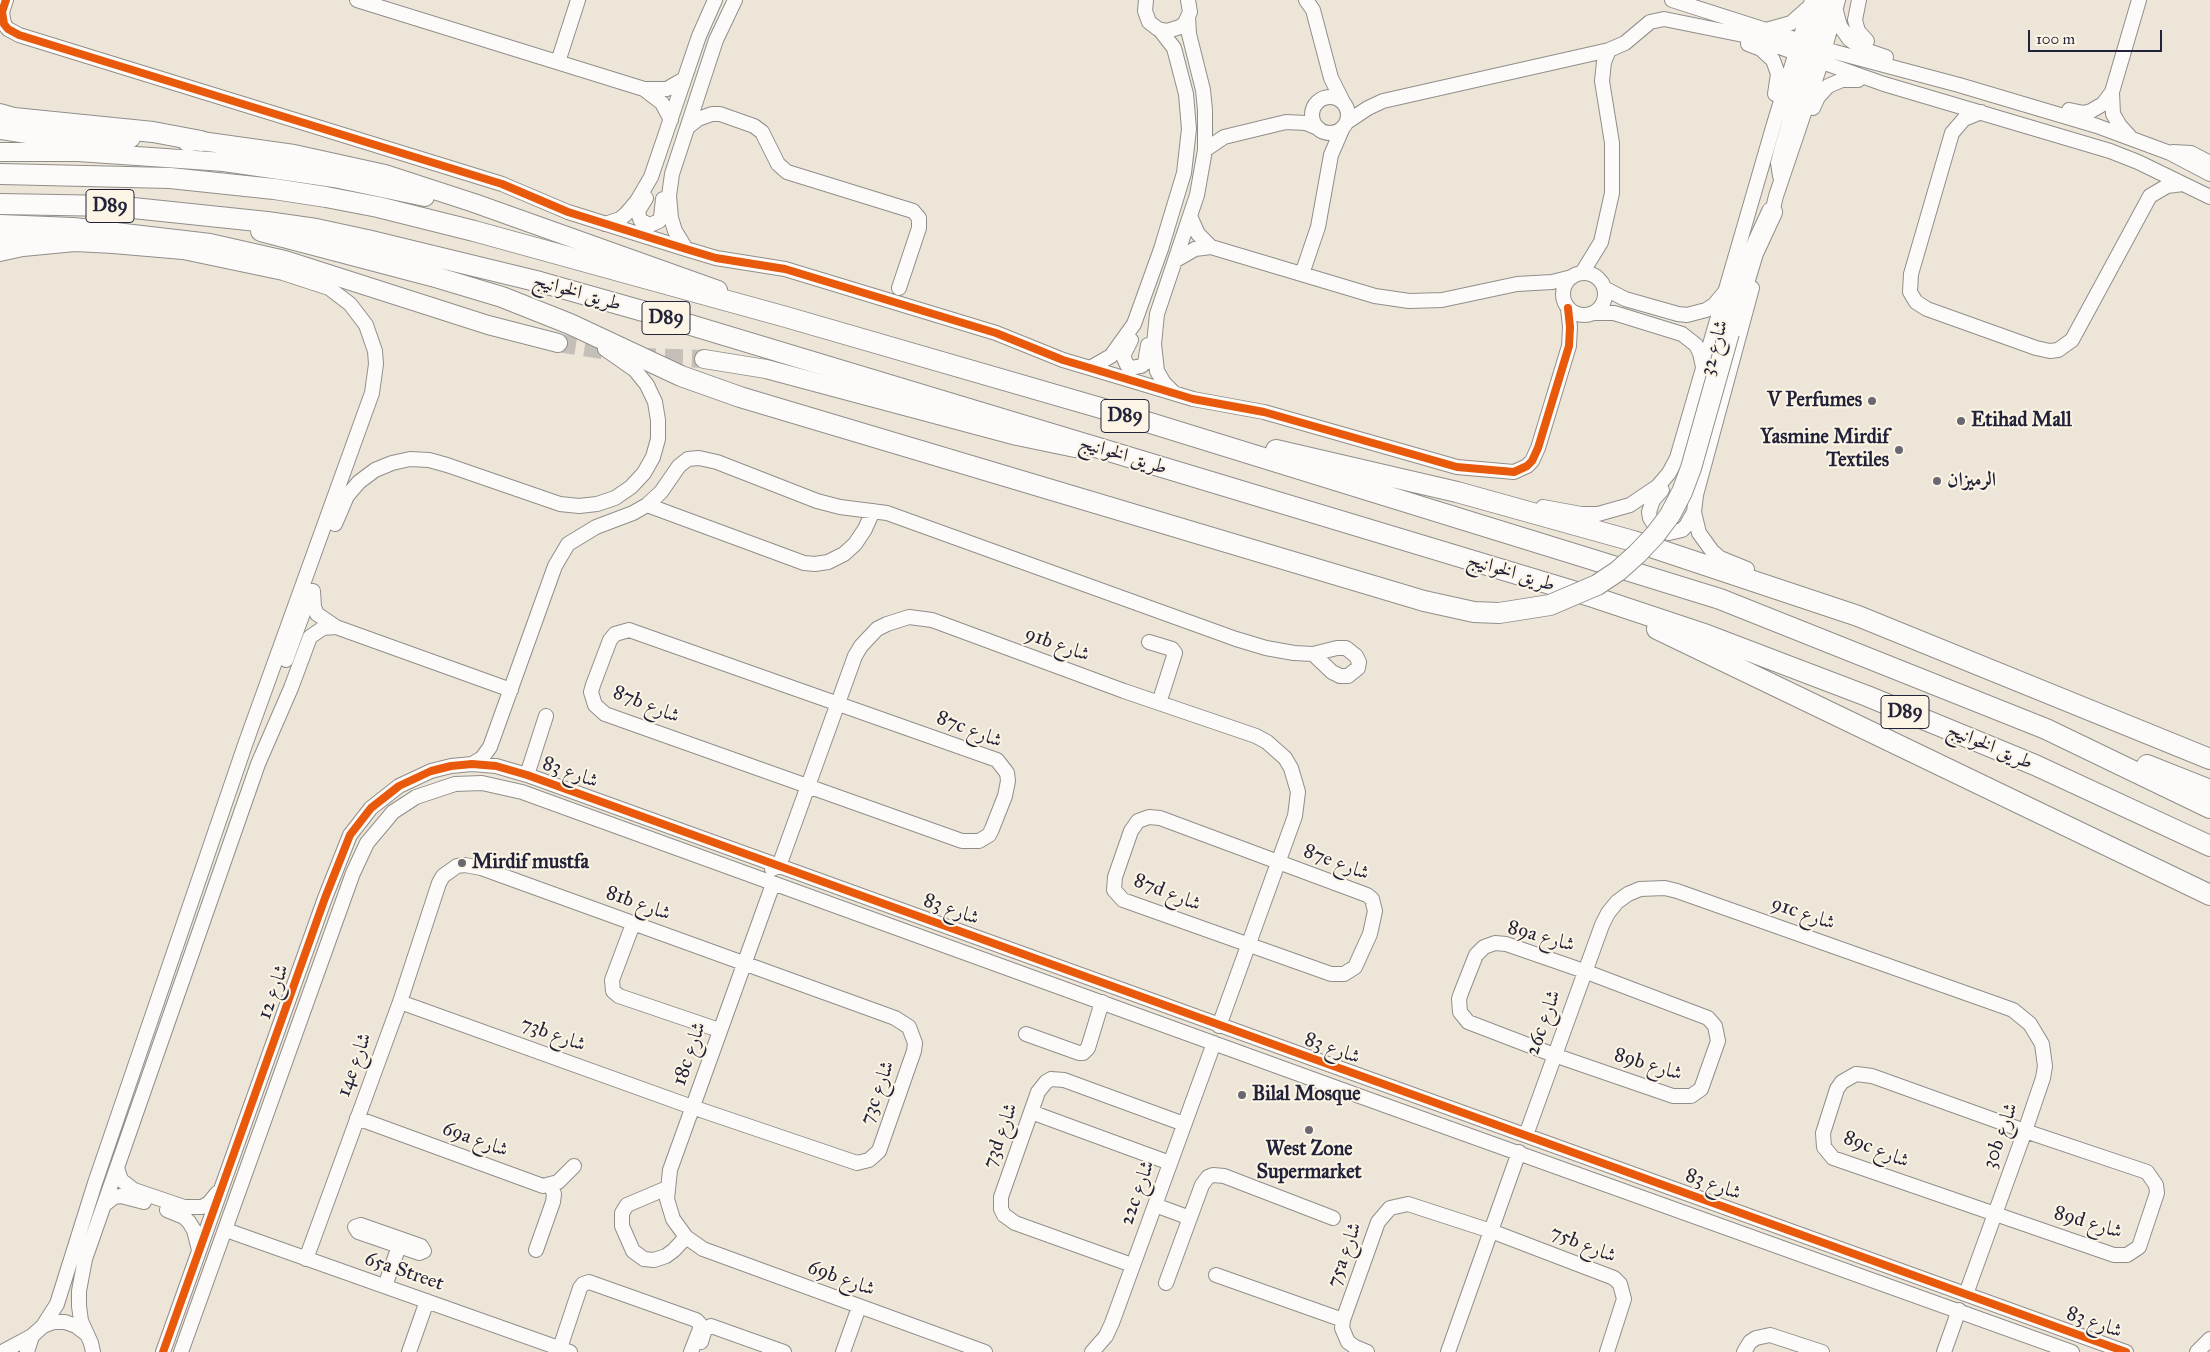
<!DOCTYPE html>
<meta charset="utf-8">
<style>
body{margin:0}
#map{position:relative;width:2210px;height:1352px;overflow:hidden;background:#ede6d8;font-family:"IM FELL Great Primer",serif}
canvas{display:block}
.scale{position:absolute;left:2028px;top:30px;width:134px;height:22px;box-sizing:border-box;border:2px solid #22223b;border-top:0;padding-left:6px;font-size:15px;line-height:18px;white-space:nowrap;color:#22223b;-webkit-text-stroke:4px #fcf5e5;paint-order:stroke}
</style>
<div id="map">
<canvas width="2210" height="1352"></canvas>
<div class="scale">100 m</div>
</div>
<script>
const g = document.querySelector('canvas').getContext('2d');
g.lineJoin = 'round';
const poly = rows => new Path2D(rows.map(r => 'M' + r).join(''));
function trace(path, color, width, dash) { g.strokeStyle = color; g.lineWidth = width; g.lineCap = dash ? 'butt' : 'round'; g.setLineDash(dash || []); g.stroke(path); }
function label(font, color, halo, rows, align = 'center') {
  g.font = font + ' "IM FELL Great Primer",Amiri,serif'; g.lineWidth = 4; g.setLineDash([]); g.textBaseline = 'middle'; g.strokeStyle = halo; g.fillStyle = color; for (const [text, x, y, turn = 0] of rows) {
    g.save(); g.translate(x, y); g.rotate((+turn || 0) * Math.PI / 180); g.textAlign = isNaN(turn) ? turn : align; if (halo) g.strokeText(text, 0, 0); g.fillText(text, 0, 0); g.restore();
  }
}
const majorTunnel = poly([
 [558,343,645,357,704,359]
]);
const minor = poly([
 [6,0,2,12,4,24,8,29,19,35,502,184,568,212,686,249,716,258,785,269,996,333,1063,360,1090,368,1193,399,1264,412,1457,467,1514,472,1527,466,1532,461,1538,448,1569,346,1570,327,1568,308],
 [357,0,644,89,667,89,684,79],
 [1146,0,1145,11,1149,22,1158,29,1167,31,1180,27,1185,23,1190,12,1188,0],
 [1306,0,1313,10,1331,78,1343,102],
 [1672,0,1835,52,1959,85,2097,126,2170,153,2210,174],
 [1859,0,1855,20,1858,31,1867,41],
 [1836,11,1840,26,1849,39,1863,49,1886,57],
 [1766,30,1791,23,1808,8],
 [1748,44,1761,49,1773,60,1778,74,1775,94],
 [1814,51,1813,39,1825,0],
 [558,62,578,0],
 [645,90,662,103,671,120],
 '1312 115a18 18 0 1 1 36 0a18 18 0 1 1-36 0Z',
 [1813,108,1818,97,1828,86,1842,80,1858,80],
 [2069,110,2084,113,2091,111,2103,104,2112,92],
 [1981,112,1964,119,1952,133,1911,274,1910,292,1916,302,1927,309,2036,348,2050,351,2058,350,2072,340,2150,196,2167,186,2183,184],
 [1347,122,1368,108,1383,101,1609,50,1625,43,1650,22,1664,19,1748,36,1884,84,2110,151,2138,162,2210,197],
 [688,127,698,119,712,114,720,114,754,126,762,132,778,164,787,172,913,211,919,218,919,228,899,288],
 [2130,137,2120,126,2113,114,2112,92,2139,0],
 [1205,150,1224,137,1286,122,1306,123,1318,128],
 [2173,152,2191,153,2210,163],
 [1780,176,1778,163,1781,151,1806,64,1805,49],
 [646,198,638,211,639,216,641,221,650,225,659,221,661,217,663,199],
 [1190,216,1198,234,1211,247],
 [1770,221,1776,196,1821,63,1838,0],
 [605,224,620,219,626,214,637,201,651,177,699,36,715,0],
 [686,249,675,231,671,218,669,196,672,174,716,40,735,0],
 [0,254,23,249,75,244,113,246,183,252,283,273,329,288,350,304,366,325,375,351,376,364,372,393,246,742,95,1183,57,1304,43,1326],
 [1176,260,1195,249,1211,247,1375,296,1409,301,1442,300,1517,284,1552,282,1572,277],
 '1563 294a21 21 0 1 1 42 0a21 21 0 1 1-42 0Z',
 [1582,273,1601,242,1612,193,1612,143,1602,81,1604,62,1609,50],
 [1302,274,1318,227,1331,155,1343,127],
 [1604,288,1625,299,1678,314,1687,315,1706,310,1714,305,1724,293],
 [1595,313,1614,313,1682,334,1696,345,1700,353,1703,367],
 [1131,340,1123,356,1127,365,1131,368,1141,366,1145,363,1148,345],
 [1090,368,1111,356,1134,324,1161,249,1184,173,1189,129,1186,94,1174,48,1160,30],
 [1174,393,1164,383,1157,371,1154,344,1157,314,1197,195,1205,150,1205,110,1203,90,1189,34,1188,17],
 [1662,490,1653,500,1649,512,1650,518,1657,529,1669,533,1682,530,1686,526,1694,512],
 [647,505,804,563,815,564,828,562,844,554,855,544,865,529,873,511],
 [1543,507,1581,514,1598,514,1630,505,1658,486,1669,473,1677,458,1774,124,1812,0],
 [335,524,347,496,359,482,375,470,392,463,410,459,429,460,447,465,560,504,579,506,597,504,615,498,631,487,644,473,653,457,658,439,658,420,655,402,647,385,635,370,605,349],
 [1747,569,1720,558,1712,551,1699,533,1694,512,1696,495,1752,288],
 [313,591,314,607,317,614,336,627,511,690],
 [629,630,997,760,1007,773,1008,781,1005,796,992,829,989,835,979,841,962,841,605,714,595,705,591,692,593,685,610,640,615,634,629,630],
 [1149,642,1172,649,1175,653,1159,703],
 [286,660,311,591],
 [472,764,482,758,490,747,555,566,568,544,596,527,633,513,647,505,661,492,679,466,688,459,699,458,717,462,817,501,840,507,887,513,1236,639,1266,648,1294,653,1313,654,1337,648,1346,648,1356,656,1359,662,1358,668,1348,676,1340,676,1332,672,1313,654],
 [527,775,546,716],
 [1149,817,1160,818,1367,895,1372,899,1375,911,1370,934,1355,967,1344,974,1331,974,1123,900,1114,890,1115,877,1131,831,1138,821,1149,817],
 [772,869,779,866,855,656,861,646,877,629,887,624,909,617,932,620,1124,691,1256,736,1267,742,1285,758,1291,768,1298,792,1295,816,1219,1026],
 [773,884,670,1170,667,1199,673,1219,686,1237,703,1249,985,1352],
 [633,924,612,980,613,991,619,996,719,1030],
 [1495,943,1506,944,1584,971,1708,1018,1715,1026,1718,1041,1701,1089,1691,1096,1673,1096,1554,1055,1468,1022,1460,1012,1459,999,1461,993,1476,955,1484,947,1495,943],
 [1026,1034,1079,1053,1083,1053,1088,1048,1102,1002],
 [1856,1074,1872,1076,2025,1131,2147,1172,2156,1185,2157,1193,2139,1247,2127,1255,2114,1255,1833,1158,1824,1147,1823,1133,1837,1089,1842,1082,1856,1074],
 [1031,1112,1170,1163],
 [357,1118,543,1186,558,1182,574,1166],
 [1526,1135,1602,925,1608,913,1617,902,1628,894,1640,889,1665,888,1677,891,2002,1006,2013,1010,2030,1024,2042,1044,2045,1066,2043,1078,2025,1131,1966,1294],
 [117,1168,121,1180,134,1190,184,1207,202,1207,209,1203,217,1193],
 [667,1188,627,1205,622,1213,622,1226,633,1251,644,1259,654,1260,666,1256,674,1250,686,1237],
 [104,1205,114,1197,121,1196,144,1202],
 [1155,1205,1190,1218],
 [167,1210,184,1217,189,1222,194,1230,199,1250],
 [361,1225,421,1246,424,1251,419,1253,358,1232,355,1227,361,1225],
 [226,1230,570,1352],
 [536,1250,553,1202,554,1194,551,1186],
 [306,1259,400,1002,439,883,443,876,457,866,465,865,481,868,895,1018,909,1027,915,1043,914,1051,879,1151,869,1160,857,1163,692,1107,400,1002],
 [1132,1265,1015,1223,1004,1215,1001,1209,1001,1197,1038,1092,1046,1082,1051,1079,1064,1080,1184,1124],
 [1216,1275,1343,1320],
 [1166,1283,1202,1185,1208,1177,1213,1175,1224,1176,1333,1218],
 [385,1286,399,1246],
 [701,1342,705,1329,711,1326,784,1352],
 [560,1348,580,1288,583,1284,589,1282,696,1320,700,1324,700,1329,691,1352],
 [2,1352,32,1336],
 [27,1352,32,1336,43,1326,54,1322,65,1322,76,1326,85,1333],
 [93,1352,91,1343,81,1321,79,1306,79,1291,85,1259,258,764,291,688,310,637,323,628,336,627],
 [163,1352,325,898,350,835,371,808,399,786,431,771,451,766,472,764,496,766,527,775,2126,1352],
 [181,1352,353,873,367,843,393,812,416,797,455,784,482,783,522,792,1362,1097,2072,1352],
 [409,1352,427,1301],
 [843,1352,859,1307],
 [1092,1352,1106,1336,1112,1323,1214,1043],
 [1367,1352,1355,1347,1348,1342,1342,1328,1343,1320,1378,1222,1390,1208,1408,1204,1491,1231,1614,1278,1620,1284,1624,1299,1607,1352],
 [1448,1352,1519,1152],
 [1744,1352,1750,1342,1756,1338,1770,1335,1822,1352],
 [1944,1352,1959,1310],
 [2197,1352,2210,1339]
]);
const major = poly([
 [0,130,40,136,131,138],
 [187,142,201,141,294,154,385,174,474,203,718,290],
 [0,152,78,152,224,162,334,178,425,197],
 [0,224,73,227,210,243,285,260,488,325,558,343],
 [704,359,766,369,1017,436,1075,448]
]);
const highway = poly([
 [0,114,14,118,153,132,201,141],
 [0,174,170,178,274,189,326,197,378,207,474,231,786,317,1118,413,1720,599,2046,729,2210,808],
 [0,204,114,206,267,222,316,229,367,240,540,282,664,317,1593,597,1707,635,1867,696,2035,765,2210,846],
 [261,231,432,276,502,297,570,324,681,376,740,397,1424,601],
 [0,238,94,230],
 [1729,333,1753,253,1772,212],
 [1276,450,1457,492,1633,541,1858,616,2210,759],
 [1657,629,2210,895],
 [2147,765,2210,790]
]);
const highwayBridge = poly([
 [1424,601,1474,612,1499,613,1550,605,1597,585,1618,571,1637,554,1655,535,1670,515,1682,492,1691,468,1729,333]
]);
const cycleway = poly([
 [6,0,2,12,4,24,8,29,19,35,502,184,568,212,686,249,716,258,785,269,996,333,1063,360,1090,368,1193,399,1264,412,1457,467,1514,472,1527,466,1532,461,1538,448,1569,346,1570,327,1568,308],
 [163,1352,325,898,350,835,371,808,399,786,431,771,451,766,472,764,496,766,527,775,2126,1352]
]);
const markers = [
 [1872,401,5,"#696772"],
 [1961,421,5,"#696772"],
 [1899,450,5,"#696772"],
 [1937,481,5,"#696772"],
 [462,863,5,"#696772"],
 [1242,1095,5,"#696772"],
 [1309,1130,5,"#696772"]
];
const shields = [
 [110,206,48],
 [666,318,48],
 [1125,416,48],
 [1905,712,48]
];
const shieldNames = [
 ["D89",110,206],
 ["D89",666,318],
 ["D89",1125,416],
 ["D89",1905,712]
];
const streetNames = [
 ["طريق الخوانيج",577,293,16],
 ["شارع 32",1715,348,-74],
 ["طريق الخوانيج",1123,456,17],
 ["طريق الخوانيج",1511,573,17],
 ["91b شارع",1057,645,20],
 ["87b شارع",646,705,22],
 ["87c شارع",969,730,22],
 ["طريق الخوانيج",1990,747,23],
 ["شارع 83",570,773,20],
 ["87e شارع",1336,863,21],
 ["87d شارع",1167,893,22],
 ["81b شارع",638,904,20],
 ["شارع 83",951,910,20],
 ["91c شارع",1803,914,19],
 ["89a شارع",1541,937,16],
 ["شارع 12",274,992,-70],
 ["26c شارع",1544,1023,-70],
 ["73b شارع",553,1035,20],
 ["شارع 83",1332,1049,20],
 ["18c شارع",690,1054,-71],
 ["14e شارع",355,1065,-70],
 ["89b شارع",1648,1065,17],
 ["73c شارع",878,1093,-70],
 ["73d شارع",1001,1136,-70],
 ["30b شارع",2001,1136,-70],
 ["69a شارع",475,1140,20],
 ["89c شارع",1876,1150,22],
 ["شارع 83",1713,1185,20],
 ["22c شارع",1138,1193,-70],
 ["89d شارع",2088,1223,17],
 ["75b شارع",1583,1245,22],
 ["75a شارع",1345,1255,-70],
 ["65a Street",404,1272,19],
 ["69b شارع",841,1279,20],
 ["شارع 83",2094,1323,20]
];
const poiNames = [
 ["V Perfumes",1862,401,"right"],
 ["Etihad Mall",1971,421],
 ["Yasmine Mirdif",1889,438,"right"],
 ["Textiles",1889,461,"right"],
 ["الرميزان",1947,481],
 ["Mirdif mustfa",472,863],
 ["Bilal Mosque",1252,1095],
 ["West Zone",1309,1150,"center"],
 ["Supermarket",1309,1173,"center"]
];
trace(majorTunnel, '#c4bfb9', 18, [18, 9]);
trace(minor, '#918e8a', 16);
trace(major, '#918e8a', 20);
trace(highway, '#918e8a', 22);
trace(minor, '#fcfbf9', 14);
trace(major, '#fcfbf9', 18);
trace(highway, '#fcfbf9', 20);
trace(highwayBridge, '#918e8a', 22, []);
trace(highwayBridge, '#fcfbf9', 20);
trace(cycleway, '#e8590c', 8);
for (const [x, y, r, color] of markers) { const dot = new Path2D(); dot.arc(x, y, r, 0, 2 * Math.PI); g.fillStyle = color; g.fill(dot); trace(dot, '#fcf5e5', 2); }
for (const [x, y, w] of shields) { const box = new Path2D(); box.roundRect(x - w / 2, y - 16.5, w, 33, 4); g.fillStyle = '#fcf5e5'; g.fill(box); trace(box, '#22223b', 1); }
label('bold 19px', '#22223b', null, shieldNames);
label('20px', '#22223b', '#fcf5e5', streetNames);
label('bold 20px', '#22223b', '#fcf5e5', poiNames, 'left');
</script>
